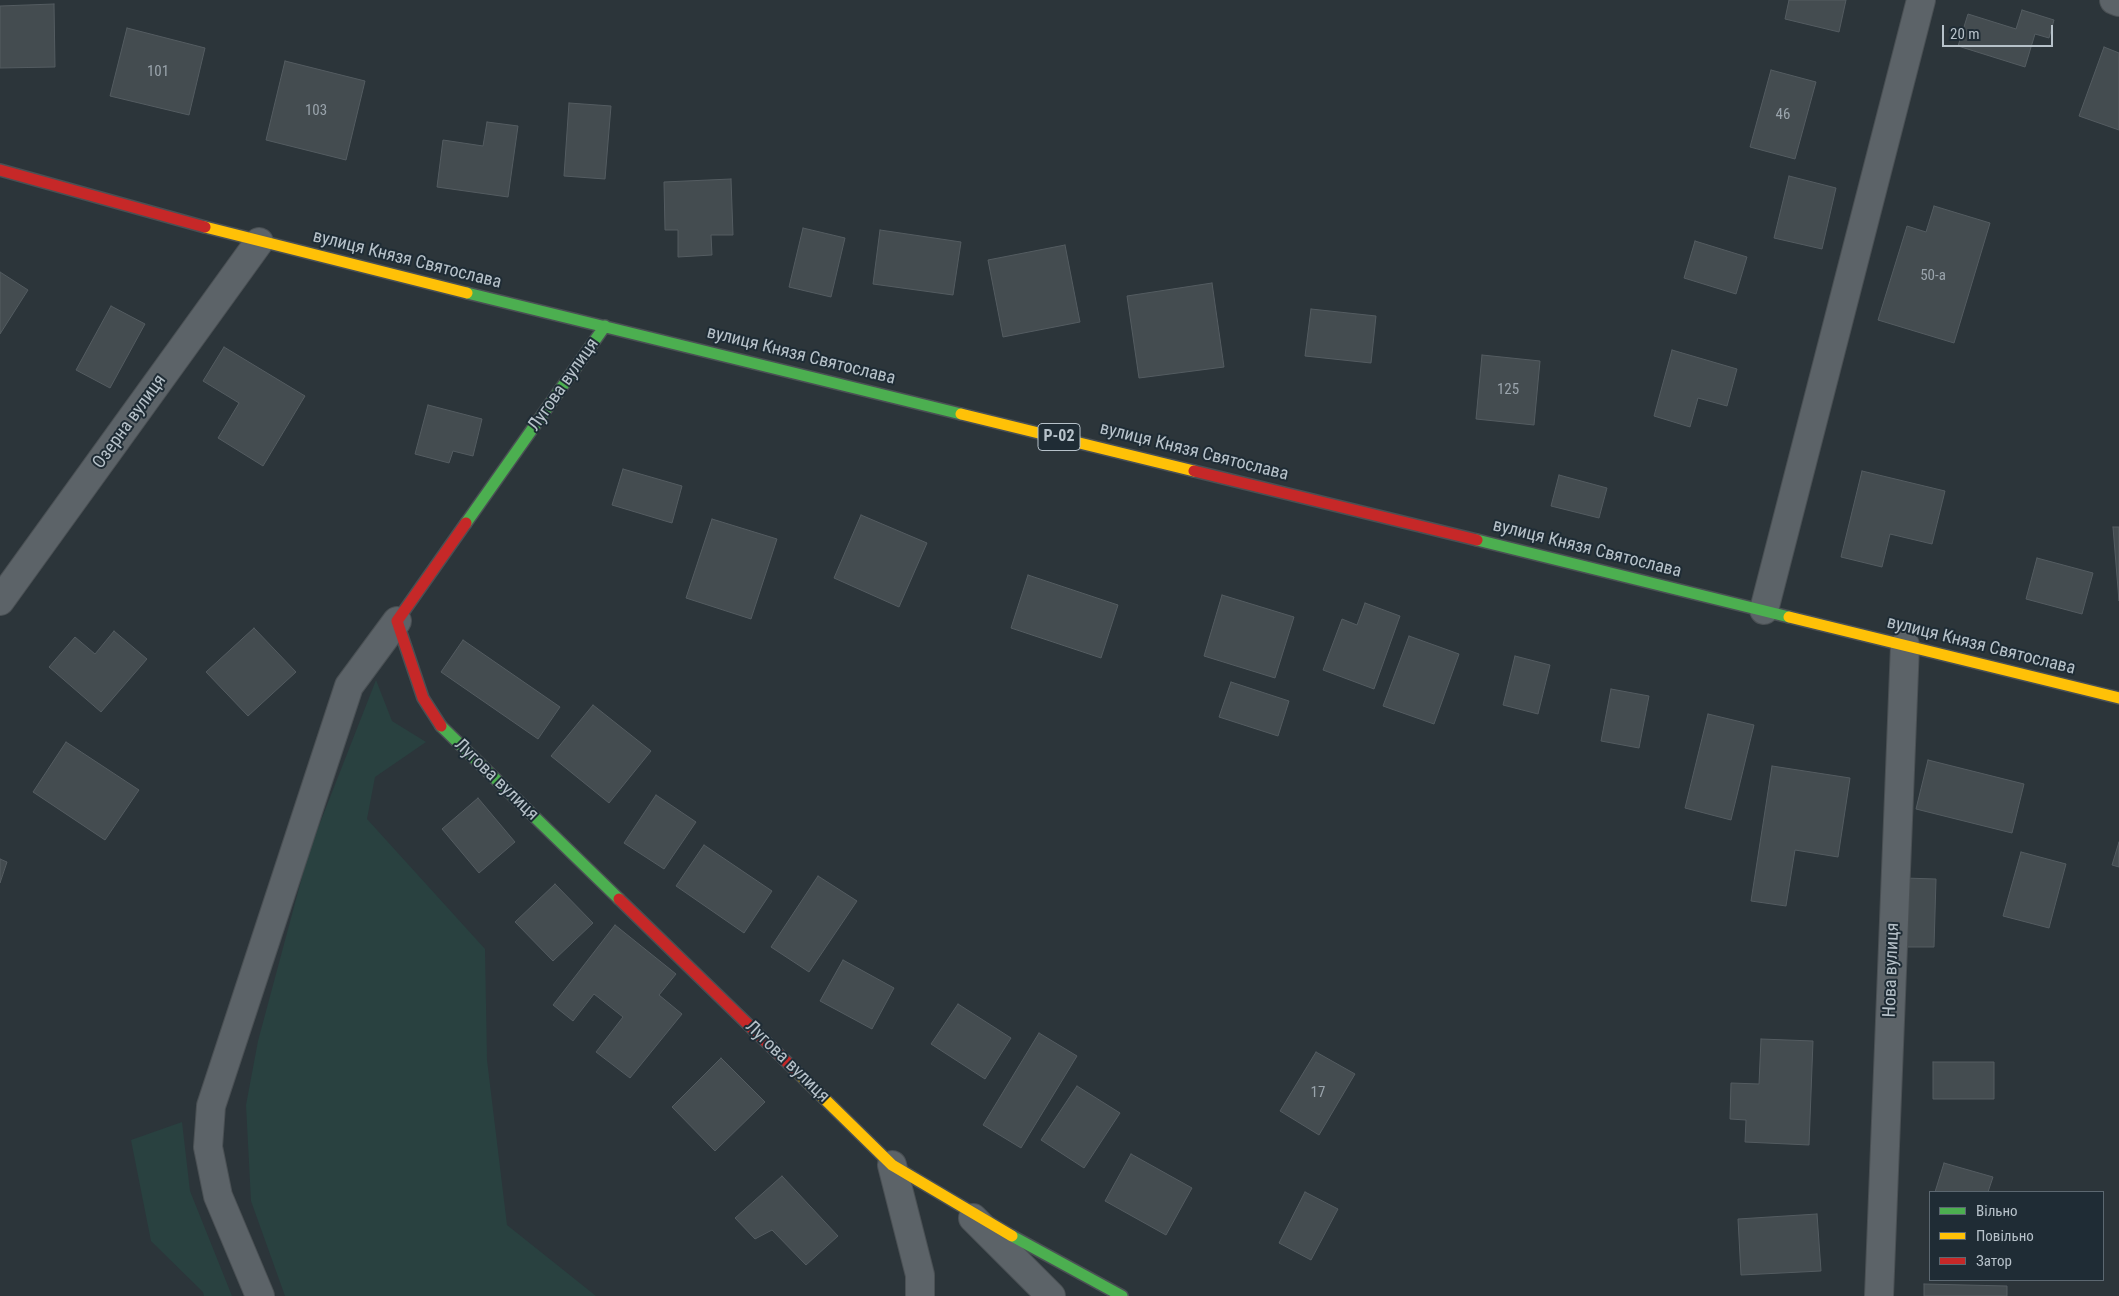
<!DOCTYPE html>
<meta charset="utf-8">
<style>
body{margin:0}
#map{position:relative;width:2119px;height:1296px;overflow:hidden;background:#2c353a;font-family:"Roboto Condensed",sans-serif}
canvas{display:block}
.legend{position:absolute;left:1929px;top:1191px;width:175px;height:90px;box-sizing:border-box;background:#1f2c35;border:1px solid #5c6871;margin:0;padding:6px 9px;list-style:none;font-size:15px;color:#b7c2ca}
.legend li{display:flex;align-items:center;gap:10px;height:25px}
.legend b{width:25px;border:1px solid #5c6871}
.scale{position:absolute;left:1942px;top:25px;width:111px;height:22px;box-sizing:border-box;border:2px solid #b7c2ca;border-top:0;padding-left:6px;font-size:15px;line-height:18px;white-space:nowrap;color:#b7c2ca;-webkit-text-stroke:4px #1f2c35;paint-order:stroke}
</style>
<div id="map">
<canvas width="2119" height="1296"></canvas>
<ul class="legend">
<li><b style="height:6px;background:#4caf50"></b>Вільно</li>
<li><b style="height:6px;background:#ffc107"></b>Повільно</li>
<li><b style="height:6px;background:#c62828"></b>Затор</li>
</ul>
<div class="scale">20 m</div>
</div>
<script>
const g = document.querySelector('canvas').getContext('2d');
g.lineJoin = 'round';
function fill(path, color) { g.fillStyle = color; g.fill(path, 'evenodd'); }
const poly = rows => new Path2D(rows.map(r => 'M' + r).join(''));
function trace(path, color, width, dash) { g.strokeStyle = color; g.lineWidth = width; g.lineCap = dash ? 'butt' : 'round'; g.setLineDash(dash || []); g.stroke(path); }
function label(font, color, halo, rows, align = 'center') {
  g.font = font + ' "Roboto Condensed",sans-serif'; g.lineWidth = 4; g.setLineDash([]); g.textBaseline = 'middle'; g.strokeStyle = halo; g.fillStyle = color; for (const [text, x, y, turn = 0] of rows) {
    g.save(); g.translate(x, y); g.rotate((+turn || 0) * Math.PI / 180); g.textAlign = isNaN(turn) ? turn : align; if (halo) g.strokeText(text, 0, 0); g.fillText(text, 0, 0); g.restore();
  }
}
const green = poly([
 [376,680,392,721,426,742,375,777,367,819,485,949,487,1060,507,1225,596,1296,285,1296,251,1201,246,1105,258,1041,309,851],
 [182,1122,190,1191,232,1296,204,1296,203,1292,151,1241,131,1140]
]);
const building = poly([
 [1789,0,1846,0,1839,32,1785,19,1789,0],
 [54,4,55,67,0,68,0,6,54,4],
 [2022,10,2054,20,2049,38,2035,34,2025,67,1958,46,1968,14,2016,29,2022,10],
 [127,28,205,48,189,115,110,96,127,28],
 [2104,47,2119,53,2119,130,2079,116,2104,47],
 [285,61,365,81,346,160,266,140,285,61],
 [1771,70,1816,82,1795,159,1750,147,1771,70],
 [569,103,611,106,605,179,564,176,569,103],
 [487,122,518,126,508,197,437,187,443,140,483,146,487,122],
 [1789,176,1836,188,1822,249,1774,238,1789,176],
 [731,179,733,235,711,235,712,255,678,257,678,230,665,230,664,182,731,179],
 [1934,206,1990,223,1954,343,1878,320,1907,226,1926,232,1934,206],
 [803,228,845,238,831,297,789,287,803,228],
 [880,230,961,242,953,295,873,284,880,230],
 [1695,241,1747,257,1736,294,1684,278,1695,241],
 [1065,245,1080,322,1003,337,988,260,1065,245],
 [0,272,28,290,0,334,0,272],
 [1212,283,1224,367,1139,378,1127,296,1212,283],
 [111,306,145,324,110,388,76,370,111,306],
 [1311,309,1376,316,1371,363,1305,356,1311,309],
 [224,347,305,396,263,466,218,438,239,403,203,381,224,347],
 [1672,350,1737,369,1727,406,1698,398,1690,427,1654,416,1672,350],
 [1482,355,1540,361,1534,425,1476,419,1482,355],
 [428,405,482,419,473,456,453,451,449,463,415,454,428,405],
 [623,469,682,486,672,523,612,505,623,469],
 [1862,471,1945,491,1932,544,1890,534,1882,567,1841,557,1862,471],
 [1559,475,1607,488,1599,518,1551,506,1559,475],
 [861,515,927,543,899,607,834,578,861,515],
 [712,519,777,539,751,619,686,598,712,519],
 [2113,527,2119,527,2119,601,2113,527],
 [2037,558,2093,573,2082,614,2026,599,2037,558],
 [1028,575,1118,605,1101,658,1011,628,1028,575],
 [1222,595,1294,617,1275,678,1204,656,1222,595],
 [1365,603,1400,616,1374,689,1323,670,1342,619,1357,625,1365,603],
 [254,628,296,672,248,716,206,672,254,628],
 [114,631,147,659,101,712,49,667,75,637,95,654,114,631],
 [1409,636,1459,654,1434,724,1383,706,1409,636],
 [463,640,560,707,538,739,441,672,463,640],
 [1515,656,1550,665,1538,714,1503,705,1515,656],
 [1231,682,1289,701,1278,736,1219,717,1231,682],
 [1611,689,1649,696,1639,748,1601,741,1611,689],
 [593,705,651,751,609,803,551,756,593,705],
 [1708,714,1754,725,1731,820,1685,808,1708,714],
 [66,742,139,790,105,840,33,792,66,742],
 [1928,760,2024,784,2012,833,1916,809,1928,760],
 [1772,766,1850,778,1838,857,1795,850,1786,906,1751,901,1772,766],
 [656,795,696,822,664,869,624,843,656,795],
 [478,798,515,842,479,873,442,829,478,798],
 [2119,842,2119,867,2112,865,2119,842],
 [704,845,772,891,744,933,676,886,704,845],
 [2021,852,2066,864,2049,928,2003,916,2021,852],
 [0,859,7,862,0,883,0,859],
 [818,876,857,901,809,972,771,947,818,876],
 [1904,878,1936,879,1934,947,1902,947,1904,878],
 [555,884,593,923,553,961,515,922,555,884],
 [615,925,676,974,659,995,682,1014,630,1078,596,1052,623,1017,594,994,573,1021,553,1005,615,925],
 [843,960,894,988,872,1029,820,1001,843,960],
 [958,1004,1011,1038,985,1079,931,1044,958,1004],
 [1039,1033,1077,1056,1021,1148,983,1125,1039,1033],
 [1761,1039,1813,1041,1809,1145,1745,1142,1746,1120,1730,1119,1731,1083,1759,1084,1761,1039],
 [1316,1052,1355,1074,1319,1135,1280,1111,1316,1052],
 [721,1058,765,1102,715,1151,672,1107,721,1058],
 [1933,1062,1994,1062,1994,1099,1933,1099,1933,1062],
 [1077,1086,1120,1113,1084,1168,1041,1140,1077,1086],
 [1131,1154,1192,1188,1166,1235,1105,1201,1131,1154],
 [1944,1163,1993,1177,1988,1192,1935,1192,1944,1163],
 [782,1176,838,1236,806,1265,772,1230,755,1239,735,1218,782,1176],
 [1305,1192,1338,1209,1311,1260,1279,1243,1305,1192],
 [1817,1214,1821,1271,1741,1275,1738,1219,1817,1214],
 [1924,1284,2007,1286,2007,1296,1924,1296,1924,1284]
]);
const street = poly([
 [2114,0,2119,2],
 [0,601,259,242],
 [1764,610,1921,0],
 [892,1165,920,1275,920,1296],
 [973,1218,1051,1296],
 [260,1296,218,1196,208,1147,211,1106,349,686,397,621],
 [1879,1296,1905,645]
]);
const fast = poly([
 [467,293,961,414],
 [466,523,605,326],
 [1477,540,1789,617],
 [441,726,619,899],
 [1012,1236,1122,1296]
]);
const slow = poly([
 [205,227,467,293],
 [961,414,1194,471],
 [1789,617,2119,698],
 [794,1069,892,1165,1012,1236]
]);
const jam = poly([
 [0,170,205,227],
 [1194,471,1477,540],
 [441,726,423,698,397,621,466,523],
 [619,899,794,1069]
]);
const numberNames = [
 ["101",158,72],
 ["103",316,111],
 ["46",1783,115],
 ["50-а",1933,276],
 ["125",1508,390],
 ["17",1318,1093]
];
const shields = [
 [1059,437,42]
];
const shieldNames = [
 ["Р-02",1059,437]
];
const streetNames = [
 ["вулиця Князя Святослава",407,260,14],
 ["вулиця Князя Святослава",801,356,14],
 ["Лугова вулиця",564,385,-55],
 ["Озерна вулиця",130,422,-54],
 ["вулиця Князя Святослава",1194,452,14],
 ["вулиця Князя Святослава",1587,549,14],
 ["вулиця Князя Святослава",1981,646,14],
 ["Лугова вулиця",496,780,44],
 ["Нова вулиця",1892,970,-88],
 ["Лугова вулиця",787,1062,44]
];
fill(green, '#294140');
fill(building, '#444c50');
trace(building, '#545c61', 1);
trace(street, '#4a5054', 30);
trace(fast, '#4a5054', 14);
trace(slow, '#4a5054', 14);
trace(jam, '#4a5054', 14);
trace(street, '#5c6368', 28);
trace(fast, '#4caf50', 11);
trace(slow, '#ffc107', 11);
trace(jam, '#c62828', 11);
label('15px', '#9aa4ac', null, numberNames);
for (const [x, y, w] of shields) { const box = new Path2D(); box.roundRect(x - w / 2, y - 13.5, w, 27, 4); g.fillStyle = '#1f2c35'; g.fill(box); trace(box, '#b7c2ca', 1); }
label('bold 16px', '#b7c2ca', null, shieldNames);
label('18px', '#b7c2ca', '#1f2c35', streetNames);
</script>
